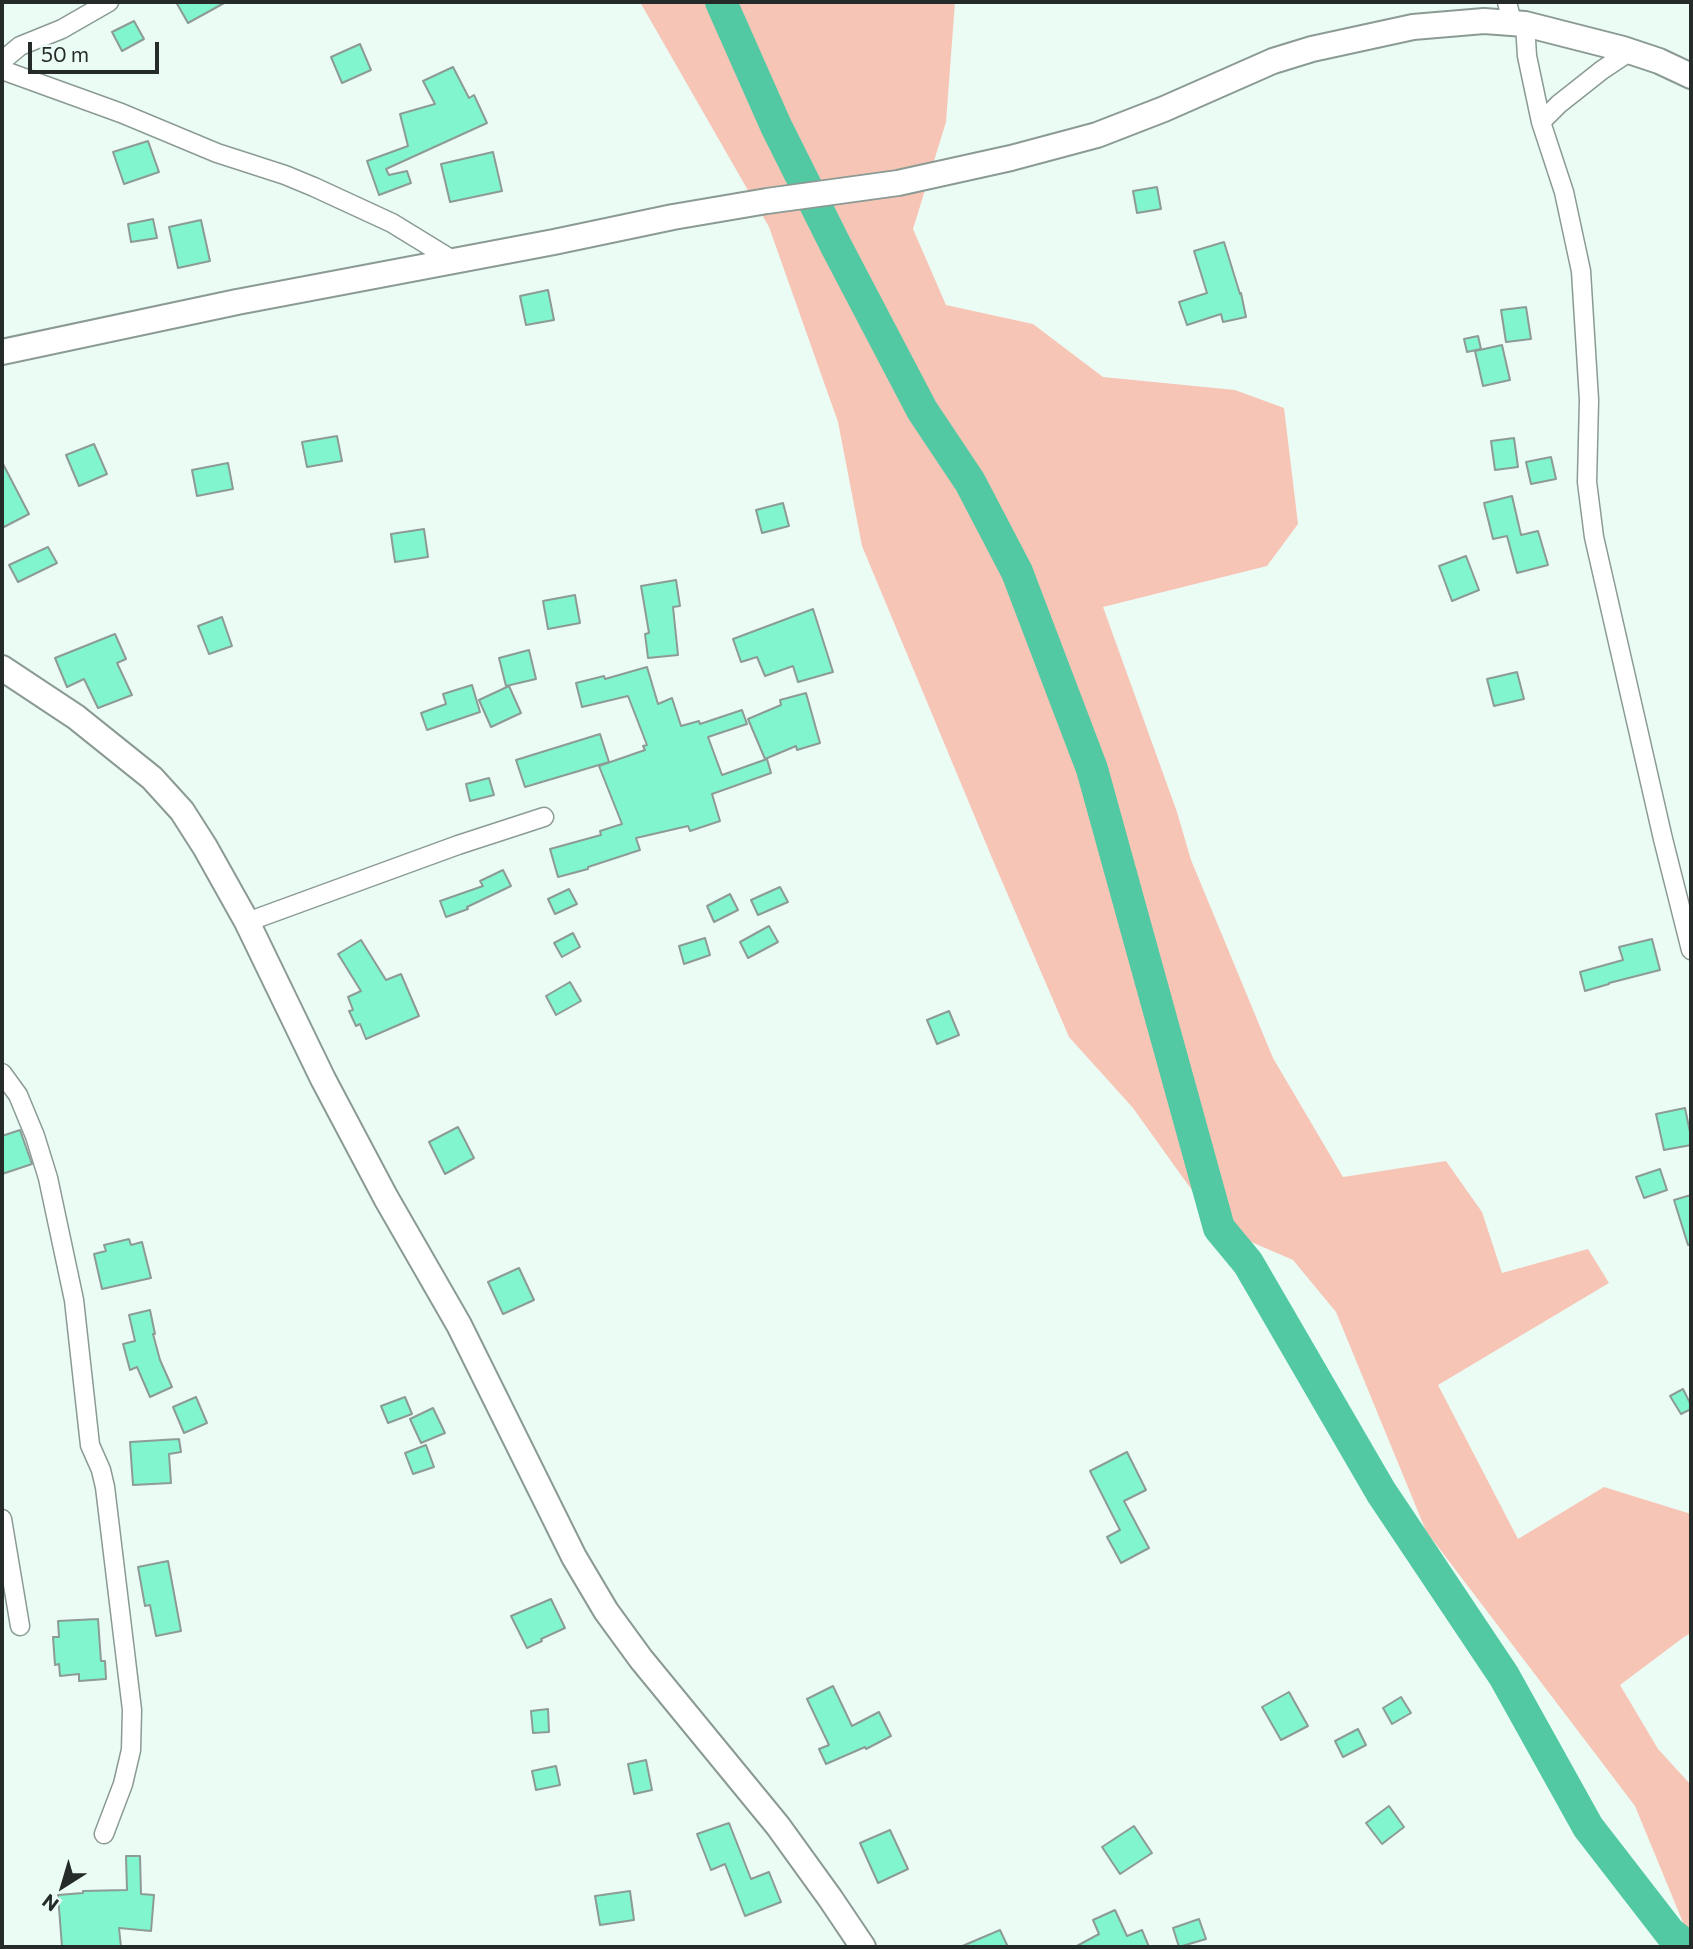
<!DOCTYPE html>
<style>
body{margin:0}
#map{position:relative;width:1693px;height:1949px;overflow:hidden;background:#ebfcf5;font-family:Commissioner,sans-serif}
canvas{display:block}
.frame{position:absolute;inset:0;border:4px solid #252b29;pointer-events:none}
.north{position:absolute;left:28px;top:1851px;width:70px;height:70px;-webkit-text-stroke:5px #ebfcf5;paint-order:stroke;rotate:217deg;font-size:19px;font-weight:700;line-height:28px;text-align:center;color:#252b29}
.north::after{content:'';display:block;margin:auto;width:24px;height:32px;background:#252b29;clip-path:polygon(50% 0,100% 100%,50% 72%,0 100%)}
.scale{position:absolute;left:28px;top:42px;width:131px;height:32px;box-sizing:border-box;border:4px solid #252b29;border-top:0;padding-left:9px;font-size:21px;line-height:24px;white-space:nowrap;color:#252b29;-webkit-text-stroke:5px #ebfcf5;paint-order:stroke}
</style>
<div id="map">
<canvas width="1693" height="1949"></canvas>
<div class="frame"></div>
<div class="north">N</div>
<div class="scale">50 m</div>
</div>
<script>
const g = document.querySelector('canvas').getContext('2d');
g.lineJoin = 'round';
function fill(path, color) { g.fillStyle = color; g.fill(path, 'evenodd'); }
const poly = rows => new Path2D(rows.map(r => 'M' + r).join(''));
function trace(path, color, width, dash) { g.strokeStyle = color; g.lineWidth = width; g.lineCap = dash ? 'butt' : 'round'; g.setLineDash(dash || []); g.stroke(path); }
const green = poly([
 [640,2,955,2,946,122,913,229,946,305,1033,324,1103,377,1235,390,1284,408,1298,524,1267,566,1103,607,1177,812,1191,860,1273,1058,1343,1177,1446,1161,1482,1212,1502,1273,1588,1249,1609,1283,1438,1385,1518,1539,1604,1487,1691,1514,1691,1633,1684,1637,1620,1685,1658,1749,1691,1785,1691,1942,1635,1806,1426,1531,1336,1312,1293,1260,1219,1228,1133,1108,1069,1037,992,858,862,546,838,422,769,227]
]);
const river = poly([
 [721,2,776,126,836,246,922,410,970,482,1017,572,1092,769,1219,1228,1248,1263,1381,1492,1504,1676,1588,1827,1670,1933,1688,1947]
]);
const building = poly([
 [176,2,226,2,188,23,176,2],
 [134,21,144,39,122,51,112,32,134,21],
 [360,44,371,70,342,83,331,57,360,44],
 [453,67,469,98,474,95,487,123,386,169,389,175,407,171,411,183,379,195,367,161,408,146,400,114,435,104,423,81,453,67],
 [148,141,159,172,124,184,113,152,148,141],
 [493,152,502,191,450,202,441,164,493,152],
 [1157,187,1161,209,1137,213,1133,191,1157,187],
 [153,219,157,238,131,242,128,224,153,219],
 [201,220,210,261,178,268,169,227,201,220],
 [1224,242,1240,294,1241,293,1246,317,1223,322,1221,314,1187,325,1179,302,1207,293,1194,251,1224,242],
 [548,290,554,320,526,325,520,296,548,290],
 [1526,307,1531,339,1506,342,1501,310,1526,307],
 [1478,336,1481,349,1467,352,1464,339,1478,336],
 [1502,345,1510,380,1483,386,1475,351,1502,345],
 [337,436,342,461,307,467,302,442,337,436],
 [1514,438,1518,467,1495,470,1491,441,1514,438],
 [94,444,107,474,79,486,66,455,94,444],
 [1551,457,1556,479,1531,484,1526,462,1551,457],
 [2,462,29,514,2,528,2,462],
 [228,463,233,489,197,496,192,470,228,463],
 [1512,496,1521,535,1538,531,1548,565,1517,573,1507,536,1493,539,1484,503,1512,496],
 [783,503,789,526,762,533,756,510,783,503],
 [424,529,428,557,395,562,391,534,424,529],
 [48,547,57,563,18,582,9,565,48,547],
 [1466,556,1479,590,1452,601,1439,566,1466,556],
 [676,580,680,606,673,607,678,655,648,658,645,634,649,633,641,586,676,580],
 [575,595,580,623,548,629,543,601,575,595],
 [813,609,833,672,798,682,793,666,765,676,757,657,741,662,733,639,813,609],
 [222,617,232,646,209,654,198,626,222,617],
 [115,634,126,659,117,663,132,695,98,708,84,679,67,687,55,658,115,634],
 [529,650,536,679,506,686,499,658,529,650],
 [647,667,658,704,672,698,681,726,699,721,700,724,742,710,747,724,708,737,722,775,767,759,771,773,712,794,720,821,690,831,688,826,636,838,640,850,588,867,588,869,558,877,550,849,601,835,600,831,622,824,599,766,645,750,643,746,647,745,628,696,582,707,576,683,604,676,605,679,647,667],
 [1517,672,1524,699,1494,706,1487,679,1517,672],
 [472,685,480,712,427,730,421,713,446,704,443,694,472,685],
 [509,686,521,713,491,727,479,700,509,686],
 [806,693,820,743,797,750,796,746,765,759,748,719,781,705,780,700,806,693],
 [600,734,609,762,525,787,516,760,600,734],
 [489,778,494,795,470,801,466,784,489,778],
 [503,870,511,886,467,907,468,909,446,917,440,901,483,886,480,881,503,870],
 [780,887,788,902,758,915,751,900,780,887],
 [569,889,577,904,555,914,548,899,569,889],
 [730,894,738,910,714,922,707,906,730,894],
 [769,926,778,942,748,958,740,942,769,926],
 [573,933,580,947,562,957,554,943,573,933],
 [705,938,710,955,684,964,679,946,705,938],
 [1652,939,1660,970,1609,983,1609,984,1585,991,1580,972,1623,960,1619,947,1652,939],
 [361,940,386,980,401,974,419,1016,366,1039,360,1024,356,1026,349,1011,353,1010,348,997,361,991,338,954,361,940],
 [570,982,581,1001,556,1015,546,996,570,982],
 [949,1011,959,1035,937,1044,927,1020,949,1011],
 [1685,1108,1691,1137,1691,1145,1664,1150,1656,1114,1685,1108],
 [458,1127,474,1158,445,1174,429,1142,458,1127],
 [20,1130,32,1164,2,1174,2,1136,20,1130],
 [1660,1169,1667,1190,1644,1198,1636,1177,1660,1169],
 [1691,1195,1691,1244,1688,1245,1674,1200,1691,1195],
 [129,1239,131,1245,142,1242,151,1278,102,1289,94,1254,106,1251,104,1245,129,1239],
 [519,1268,534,1300,503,1314,488,1282,519,1268],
 [150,1310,155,1334,153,1334,160,1360,172,1387,150,1397,137,1367,130,1370,123,1344,135,1341,129,1315,150,1310],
 [1683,1389,1691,1405,1691,1409,1681,1414,1670,1396,1683,1389],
 [196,1397,207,1423,184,1433,173,1407,196,1397],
 [405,1397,412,1414,388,1423,381,1406,405,1397],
 [433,1408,445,1433,421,1443,410,1419,433,1408],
 [179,1439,181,1452,169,1454,171,1483,133,1485,130,1442,179,1439],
 [426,1445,434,1467,413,1474,405,1453,426,1445],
 [1127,1452,1146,1490,1124,1501,1149,1548,1121,1563,1107,1537,1120,1530,1090,1471,1127,1452],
 [168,1561,181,1631,156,1636,150,1605,145,1606,138,1567,168,1561],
 [551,1599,565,1628,541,1639,542,1641,527,1648,511,1616,551,1599],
 [98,1619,101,1661,105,1661,106,1679,79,1681,79,1674,60,1676,59,1664,55,1665,53,1637,59,1637,58,1621,98,1619],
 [833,1686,852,1726,879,1712,891,1736,866,1749,865,1747,826,1764,819,1749,829,1745,807,1699,833,1686],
 [1289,1692,1308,1726,1281,1740,1262,1707,1289,1692],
 [1401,1697,1411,1713,1392,1724,1383,1708,1401,1697],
 [548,1709,549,1732,533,1733,531,1711,548,1709],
 [1358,1729,1366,1745,1343,1757,1335,1741,1358,1729],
 [646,1760,652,1790,634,1794,628,1764,646,1760],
 [556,1766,560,1785,536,1790,532,1771,556,1766],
 [1389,1806,1404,1827,1382,1844,1366,1823,1389,1806],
 [729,1823,751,1879,769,1872,781,1902,745,1916,725,1864,711,1870,697,1834,729,1823],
 [1134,1826,1152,1853,1120,1874,1102,1847,1134,1826],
 [890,1830,908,1869,878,1883,860,1843,890,1830],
 [126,1856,140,1856,141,1894,154,1895,151,1931,119,1928,121,1947,62,1947,58,1895,83,1893,83,1891,127,1890,126,1856],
 [630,1891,634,1920,600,1925,595,1896,630,1891],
 [1115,1910,1127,1936,1142,1930,1149,1947,1075,1947,1099,1934,1093,1920,1115,1910],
 [1199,1919,1206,1939,1179,1947,1173,1928,1199,1919],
 [1000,1930,1008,1947,960,1947,1000,1930]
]);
const street = poly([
 [1507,2,1512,22],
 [1525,24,1527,56,1541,122,1564,192,1581,271,1589,400,1587,482,1594,537,1663,839,1691,950],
 [2,61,20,46,62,29,109,2],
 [2,70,121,113,217,153,285,175,314,187,392,223,454,261],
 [1541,122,1559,104,1602,70,1629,52,1635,54],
 [247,922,458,845,544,817],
 [2,1073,18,1095,35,1136,48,1178,74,1300,90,1445,101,1470,105,1487,132,1710,131,1750,123,1784,104,1834],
 [2,1519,20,1626]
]);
const secondary = poly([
 [2,352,237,302,554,242,673,217,767,201,898,183,1011,158,1097,135,1164,109,1273,61,1312,49,1413,27,1484,21,1525,24,1623,49,1659,61,1691,76],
 [2,668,76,717,152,778,182,811,205,847,247,922,323,1079,386,1198,459,1325,574,1557,606,1611,641,1659,778,1826,830,1898,863,1947]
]);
fill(green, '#f7c5b6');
trace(river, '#52c9a3', 32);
fill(building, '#81f6ce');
trace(building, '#8c9b95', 2);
trace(street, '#8b9b94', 21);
trace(secondary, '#8b9b94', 28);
trace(street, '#fff', 18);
trace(secondary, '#fff', 24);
</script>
